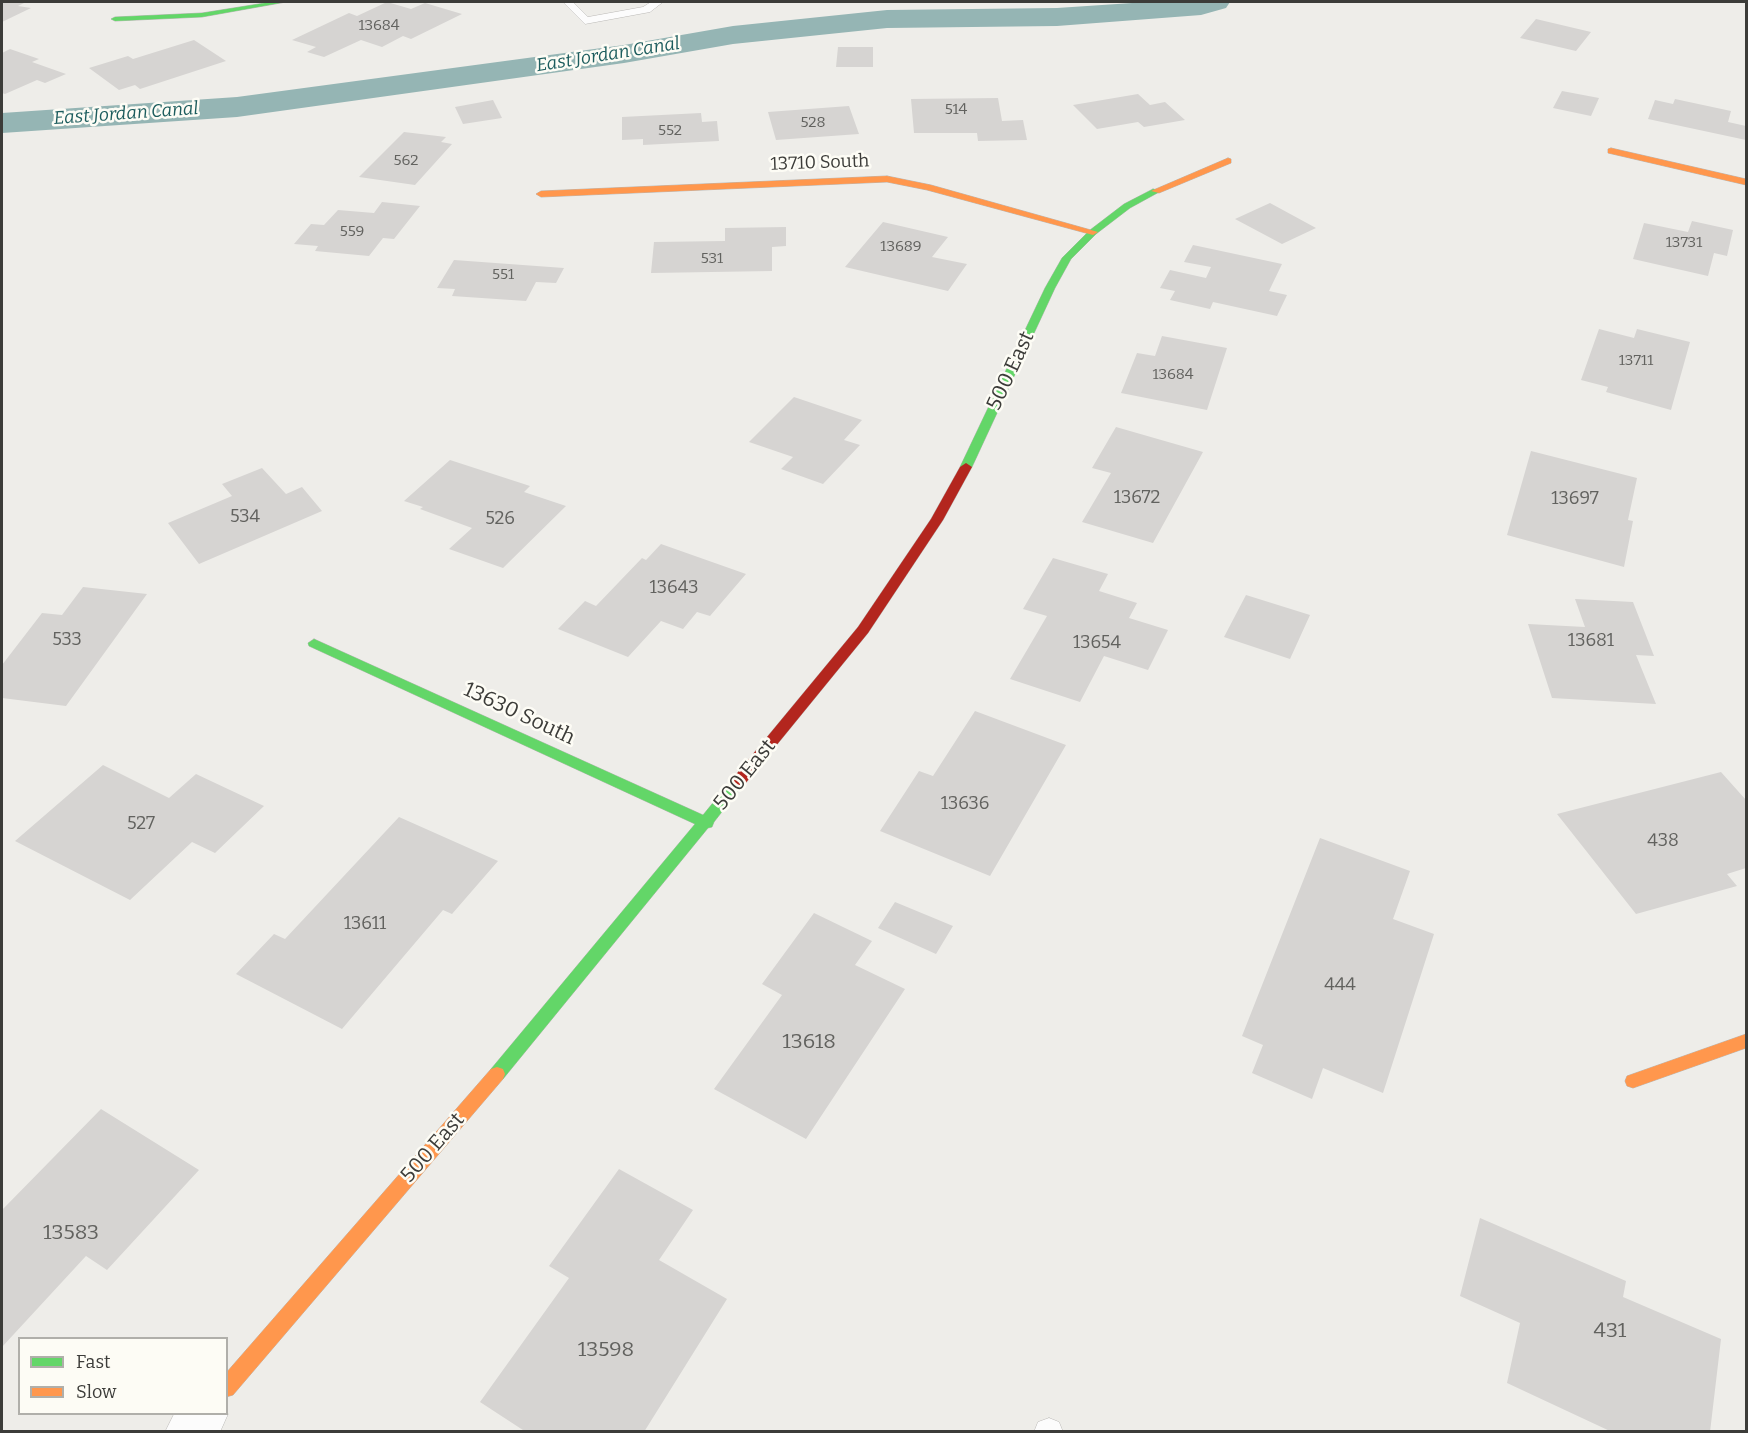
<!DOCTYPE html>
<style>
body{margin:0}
#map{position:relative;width:1748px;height:1433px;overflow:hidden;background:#eeede9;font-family:Bitter,serif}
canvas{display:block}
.frame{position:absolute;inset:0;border:3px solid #3c3c39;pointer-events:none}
.legend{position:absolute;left:18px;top:1337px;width:210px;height:78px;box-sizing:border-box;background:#fdfcf5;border:2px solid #b0afaa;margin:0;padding:8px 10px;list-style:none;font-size:18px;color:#3c3c39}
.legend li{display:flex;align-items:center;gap:12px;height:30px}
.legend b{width:30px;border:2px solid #b0afaa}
</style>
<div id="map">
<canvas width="1748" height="1433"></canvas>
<div class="frame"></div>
<ul class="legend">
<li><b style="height:8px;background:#63d668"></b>Fast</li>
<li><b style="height:8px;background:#ff974d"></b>Slow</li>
</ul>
</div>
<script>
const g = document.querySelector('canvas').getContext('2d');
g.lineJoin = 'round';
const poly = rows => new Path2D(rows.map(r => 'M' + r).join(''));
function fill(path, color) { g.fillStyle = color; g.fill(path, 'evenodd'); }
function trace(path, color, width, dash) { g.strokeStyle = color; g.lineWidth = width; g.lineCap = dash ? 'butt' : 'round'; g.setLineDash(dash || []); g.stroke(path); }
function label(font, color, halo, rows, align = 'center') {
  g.font = font + ' Bitter,serif'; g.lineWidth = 5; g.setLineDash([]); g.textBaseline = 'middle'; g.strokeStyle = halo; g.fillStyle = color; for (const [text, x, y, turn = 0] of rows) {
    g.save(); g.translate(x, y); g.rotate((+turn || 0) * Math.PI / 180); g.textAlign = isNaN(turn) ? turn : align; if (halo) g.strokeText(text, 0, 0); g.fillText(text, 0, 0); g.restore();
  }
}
const canal = poly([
 [1147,2,1230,2,1226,8,1201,15,1057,26,887,28,733,44,624,63,237,117,2,133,2,113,237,97,624,45,733,26,887,10,1057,8,1147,2]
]);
const building = poly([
 [2,2,26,2,18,6,31,8,2,22],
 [387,2,411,9,425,3,462,14,411,39,403,36,382,47,361,40,324,57,307,52,316,47,292,40,349,13,357,16],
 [1536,19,1591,32,1576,51,1520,38],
 [194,40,226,61,140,89,135,85,119,90,89,68,128,56,133,59],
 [838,47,873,47,873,67,836,67],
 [10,49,39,59,32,62,66,74,45,83,37,80,5,94,2,93,2,53],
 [1562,91,1599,98,1591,116,1553,108],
 [1138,94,1150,105,1165,102,1185,120,1144,127,1138,122,1097,129,1073,105],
 [998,98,1002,121,1023,120,1027,140,978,141,977,133,914,133,911,99],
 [1675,99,1731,111,1728,122,1746,126,1746,140,1648,119,1655,100,1673,104],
 [493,100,502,118,463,124,455,107],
 [849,106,859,134,776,140,768,112],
 [701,113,702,122,717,121,719,141,643,145,643,139,622,140,622,117],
 [404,132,446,137,441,142,452,144,415,185,359,177],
 [382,202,420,206,394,239,383,238,369,256,315,251,318,246,294,244,311,224,324,225,338,210,374,213],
 [1270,203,1316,228,1282,244,1235,219],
 [1692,221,1733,230,1727,256,1714,253,1708,276,1633,259,1644,223,1688,232],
 [883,222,948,237,932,257,967,264,948,291,845,267],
 [786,227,786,246,772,247,772,271,651,273,654,242,725,241,725,228],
 [1193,245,1282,264,1269,291,1287,295,1277,316,1213,302,1210,309,1170,300,1175,291,1160,288,1170,270,1206,278,1211,267,1184,262],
 [454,260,564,268,556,283,536,282,526,301,452,296,455,289,437,288],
 [1599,329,1634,338,1637,329,1690,342,1671,410,1606,392,1608,387,1581,380],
 [1162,336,1227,348,1207,410,1121,393,1137,353,1155,356],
 [794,397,862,420,844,440,860,445,823,484,781,469,793,457,749,442],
 [1116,427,1203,452,1153,543,1082,522,1111,473,1092,468],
 [1531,451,1637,478,1628,520,1633,521,1624,567,1507,535],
 [450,460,530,486,524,492,566,506,503,568,449,549,472,528,420,509,423,507,404,501],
 [262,468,286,494,302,487,322,511,199,564,168,523,232,496,222,484],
 [661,544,746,574,710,616,697,612,683,629,661,621,628,657,558,629,585,601,596,606,642,558,646,560],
 [1053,558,1108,574,1099,591,1137,603,1129,618,1168,630,1148,670,1104,656,1080,702,1010,679,1047,616,1023,609],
 [83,587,147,594,66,706,2,698,2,665,42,613,62,615],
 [1246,595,1310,615,1290,659,1224,637],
 [1575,599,1633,602,1654,656,1636,655,1656,704,1552,698,1528,624,1585,627],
 [975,711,1066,745,990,876,880,831,919,771,933,776],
 [103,765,169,798,196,774,264,806,215,853,192,842,130,900,15,841],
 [1721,772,1746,800,1746,868,1727,874,1737,886,1636,914,1557,814],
 [399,817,498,861,452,914,443,910,342,1029,236,974,274,934,285,939],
 [1320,838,1410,871,1393,919,1434,934,1383,1093,1323,1068,1312,1099,1252,1073,1263,1045,1242,1036],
 [895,902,953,926,936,954,878,928],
 [814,913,872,941,855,965,905,989,806,1139,714,1089,782,995,762,984],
 [101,1109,199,1170,107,1270,86,1256,2,1347,2,1210],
 [619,1169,693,1210,659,1260,727,1299,644,1432,526,1432,480,1402,569,1278,549,1266],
 [1480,1218,1626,1281,1623,1297,1721,1339,1710,1432,1612,1432,1507,1383,1520,1323,1460,1296]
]);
const lane = poly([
 [563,2,573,2,588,17,643,7,651,2,663,2,650,12,585,24,563,2],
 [1049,1418,1059,1422,1063,1432,1034,1432,1038,1422,1049,1418]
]);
const street = poly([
 [226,1411,228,1414,220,1432,165,1432,174,1414,226,1414,226,1411]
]);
const fast = poly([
 [271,2,286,2,202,17,115,21,111,19,115,17,202,13,271,2],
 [1153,189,1161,191,1130,208,1096,234,1071,259,1055,288,972,467,970,469,962,469,960,467,1045,288,1062,258,1090,230,1124,204,1153,189],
 [314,639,703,815,734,777,739,776,744,777,746,781,714,822,712,827,708,828,503,1079,497,1081,491,1079,489,1074,491,1069,695,824,309,646,308,643,314,639]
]);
const slow = poly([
 [1611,148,1746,179,1746,185,1608,153,1608,149,1611,148],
 [1228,158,1231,159,1231,163,1159,193,1151,191,1228,158],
 [887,176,931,185,1098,232,1093,235,927,190,887,182,541,197,536,194,541,191,887,176],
 [1746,1034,1746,1048,1633,1088,1627,1086,1625,1081,1627,1076,1746,1034],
 [497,1067,503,1069,505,1074,503,1079,233,1395,226,1397,226,1373,491,1069,497,1067]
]);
const jam = poly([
 [966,463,972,467,943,520,868,633,744,785,734,785,732,781,734,777,858,627,931,519,960,467,966,463]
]);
const farNumbernames = [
 ["13684",379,26],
 ["514",956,110],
 ["528",813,123],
 ["552",670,131],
 ["562",406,161],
 ["559",352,232],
 ["13731",1684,243],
 ["13689",901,247],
 ["531",712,259],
 ["551",503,275],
 ["13711",1636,361],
 ["13684",1173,375]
];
const farWaternames = [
 ["East Jordan Canal",608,55,-9],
 ["East Jordan Canal",126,114,-4]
];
const farStreetnames = [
 ["13710 South",820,163,-2]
];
const numberNames = [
 ["13672",1137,498],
 ["13697",1575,499],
 ["534",245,517],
 ["526",500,519],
 ["13643",674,588],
 ["533",67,640],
 ["13681",1591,641],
 ["13654",1097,643],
 ["13636",965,804],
 ["527",141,824],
 ["438",1663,841],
 ["13611",365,924],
 ["444",1340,985]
];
const streetNames = [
 ["500 East",1011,371,-65],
 ["13630 South",519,714,25],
 ["500 East",745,775,-51],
 ["500 East",433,1148,-49]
];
const nearNumbernames = [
 ["13618",809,1042],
 ["13583",71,1233],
 ["431",1610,1331],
 ["13598",606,1350]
];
fill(canal, '#95b5b4');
fill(building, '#d6d4d2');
trace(lane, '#bab9b6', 1);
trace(street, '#bab9b6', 1);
trace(fast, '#bab9b6', 1);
trace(slow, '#bab9b6', 1);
trace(jam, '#bab9b6', 1);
fill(lane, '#fcfcfc');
fill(street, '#fcfcfc');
fill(fast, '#63d668');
fill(slow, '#ff974d');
fill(jam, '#b3261e');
label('15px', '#62625f', null, farNumbernames);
label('italic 18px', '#1c5c5d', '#fdfcf5', farWaternames);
label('18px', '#3c3c39', '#fdfcf5', farStreetnames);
label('18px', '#62625f', null, numberNames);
label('21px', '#3c3c39', '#fdfcf5', streetNames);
label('21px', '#62625f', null, nearNumbernames);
</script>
